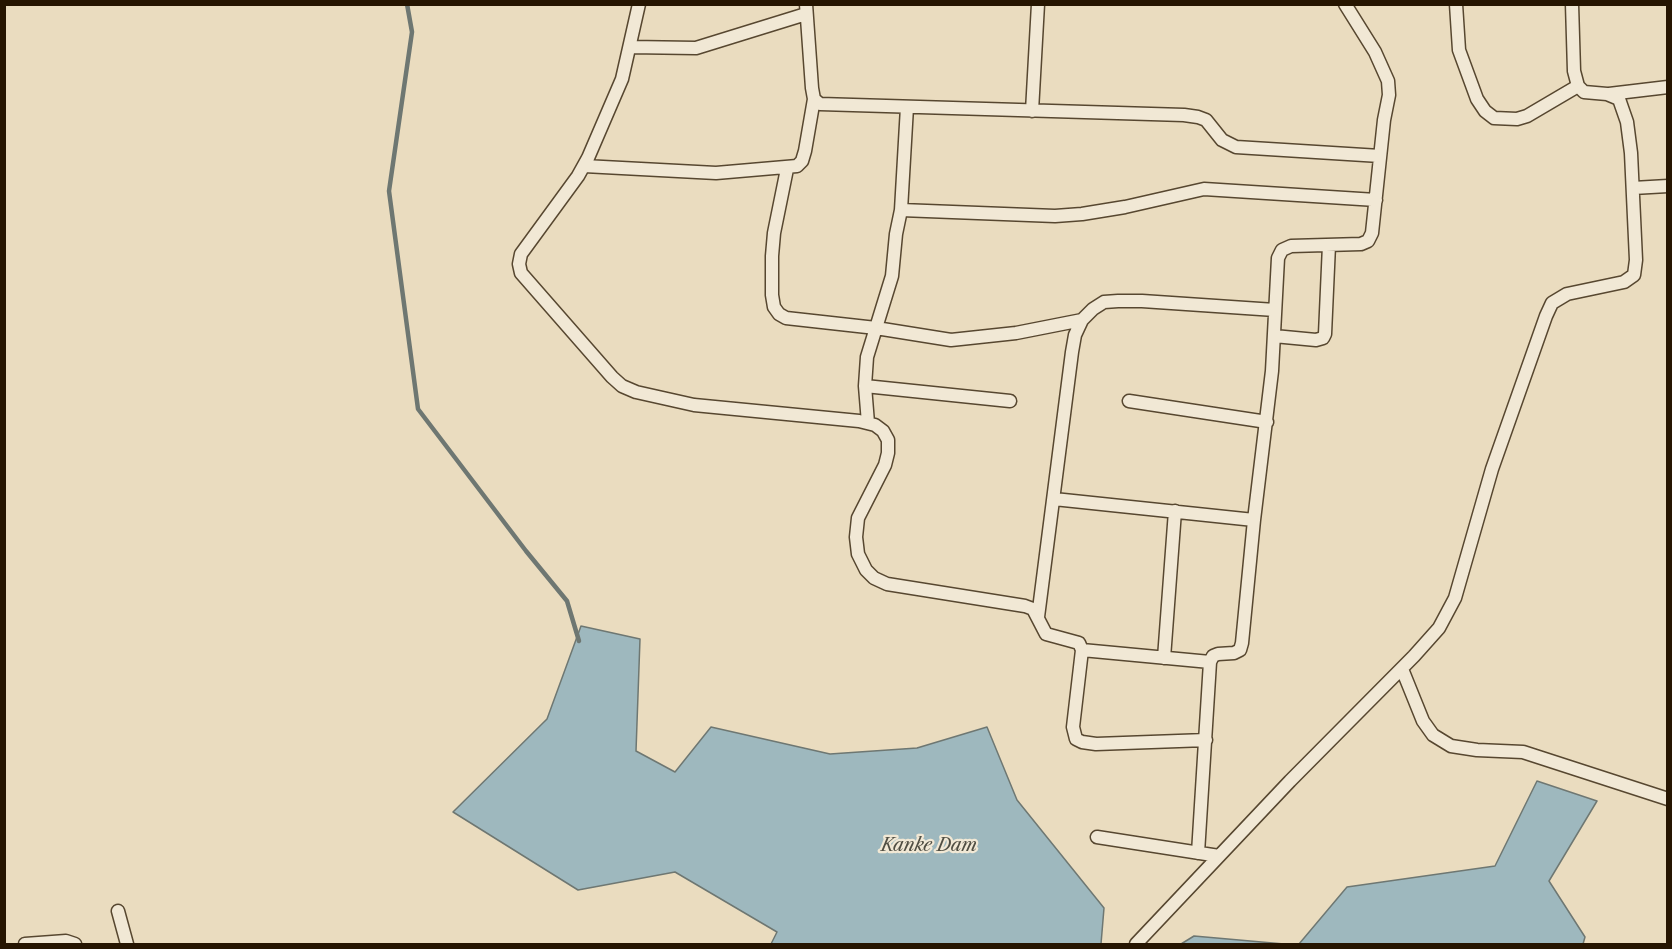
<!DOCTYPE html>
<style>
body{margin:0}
#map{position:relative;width:1672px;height:949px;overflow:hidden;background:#eadcbf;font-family:"Libre Caslon Text",serif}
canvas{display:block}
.frame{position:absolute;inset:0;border:6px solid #261501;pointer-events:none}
</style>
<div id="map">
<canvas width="1672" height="949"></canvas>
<div class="frame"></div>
</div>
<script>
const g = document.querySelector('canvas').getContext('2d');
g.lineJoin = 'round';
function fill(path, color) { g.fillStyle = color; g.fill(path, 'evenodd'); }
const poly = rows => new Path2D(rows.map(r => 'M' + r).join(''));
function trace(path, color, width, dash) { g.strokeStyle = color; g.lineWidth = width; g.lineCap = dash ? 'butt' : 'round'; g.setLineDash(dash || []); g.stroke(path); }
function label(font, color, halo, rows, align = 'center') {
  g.font = font + ' "Libre Caslon Text",serif'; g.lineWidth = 4.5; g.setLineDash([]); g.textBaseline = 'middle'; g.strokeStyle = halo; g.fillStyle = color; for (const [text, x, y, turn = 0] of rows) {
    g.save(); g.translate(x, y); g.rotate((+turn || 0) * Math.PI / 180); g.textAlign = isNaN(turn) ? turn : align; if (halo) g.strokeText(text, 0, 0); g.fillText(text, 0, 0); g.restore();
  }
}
const water = poly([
 [581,626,640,639,636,751,675,772,711,727,830,754,917,748,987,727,1017,800,1104,908,1101,944,771,944,777,932,675,872,578,890,453,812,547,719,581,626],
 [1537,781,1597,801,1549,881,1585,937,1583,944,1299,944,1347,887,1495,866,1537,781],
 [1194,936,1284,944,1181,944,1194,936]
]);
const stream = poly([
 [407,4,412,32,389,191,418,409,526,551,567,601,579,641]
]);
const street = poly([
 [639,4,622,79,588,158,578,176,521,254,519,264,521,273,612,377,622,386,636,392,694,405,859,421,875,425,883,431,888,440,888,453,885,465,858,518,856,537,858,554,866,570,874,578,887,584,1025,606,1033,609,1046,634,1079,643,1082,650,1073,727,1076,739,1082,742,1096,744,1206,740],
 [806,4,812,88,814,99,820,104,1184,115,1198,117,1206,120,1222,140,1236,147,1380,156],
 [1456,4,1459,50,1477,99,1485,111,1494,118,1517,119,1527,116,1578,86],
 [630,47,696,48,806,14],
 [1609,94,1668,87],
 [1032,111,1038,4],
 [584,166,716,173,797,166,802,161,805,151,814,99],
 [787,169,774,233,772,256,772,295,774,307,779,314,786,318,876,328,951,340,1016,333,1082,320],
 [1633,188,1668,186],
 [901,210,1055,216,1082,214,1125,207,1204,189,1376,200],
 [1274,336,1316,340,1323,338,1325,334,1329,245],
 [865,386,1010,401],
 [1129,401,1267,422],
 [868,423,865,386,867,357,892,276,896,234,901,210,907,107],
 [1054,499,1254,520],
 [1038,617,1072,352,1075,335,1082,320,1093,309,1104,302,1118,301,1142,301,1275,310],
 [1082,650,1210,662],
 [1164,658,1175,511],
 [1402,669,1423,721,1433,735,1451,746,1477,750,1523,752,1668,799],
 [1097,837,1219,856],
 [1198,853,1210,662,1213,656,1218,654,1234,653,1240,650,1242,643,1254,520,1272,371,1278,258,1282,250,1291,246,1361,244,1368,241,1372,233,1384,120,1389,95,1388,81,1375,52,1345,4],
 [118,911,127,944],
 [25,944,66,941,75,944],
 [1136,944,1290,781,1414,656,1439,628,1455,598,1492,469,1546,316,1552,303,1567,294,1624,282,1634,275,1636,260,1631,153,1627,122,1619,99,1607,94,1584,92,1578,86,1574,71,1572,4]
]);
const waterNames = [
 ["Kanke Dam",929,846]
];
fill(water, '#9eb8be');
trace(water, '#6e7772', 1.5);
trace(stream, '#6e7772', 4.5);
trace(street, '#574730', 15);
trace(street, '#f1e8d5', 12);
label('italic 18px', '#504e43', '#f1e8d5', waterNames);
</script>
